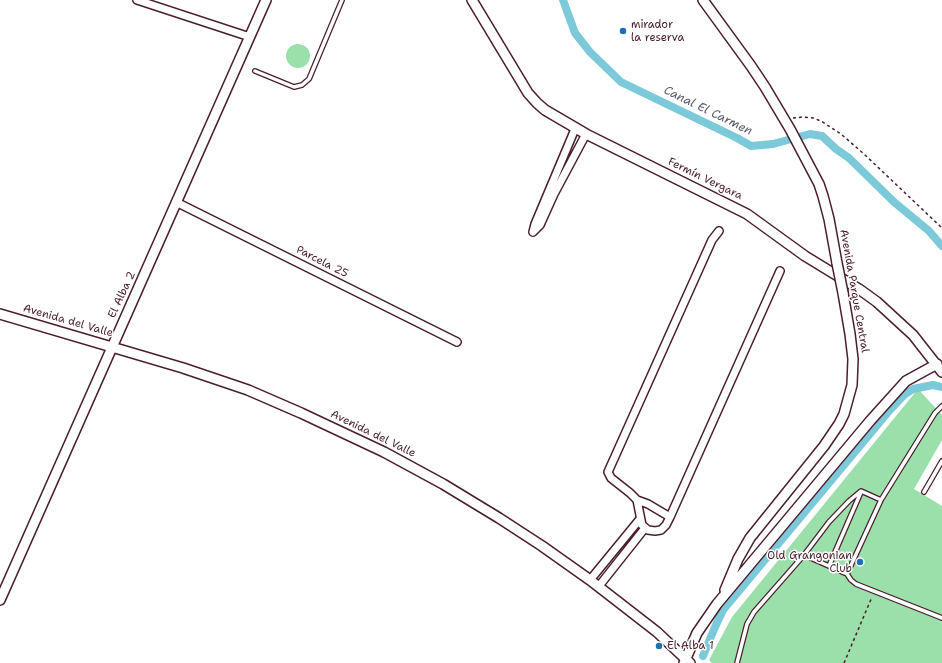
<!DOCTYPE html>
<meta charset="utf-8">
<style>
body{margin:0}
canvas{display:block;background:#fff}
</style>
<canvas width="942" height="663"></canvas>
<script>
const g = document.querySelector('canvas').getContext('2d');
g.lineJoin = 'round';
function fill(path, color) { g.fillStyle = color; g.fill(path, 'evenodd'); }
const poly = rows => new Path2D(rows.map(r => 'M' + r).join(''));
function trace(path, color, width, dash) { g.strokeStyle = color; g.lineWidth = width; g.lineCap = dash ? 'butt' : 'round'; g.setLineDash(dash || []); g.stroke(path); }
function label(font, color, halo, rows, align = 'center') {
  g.font = font + ' "Shantell Sans",sans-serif'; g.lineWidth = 3; g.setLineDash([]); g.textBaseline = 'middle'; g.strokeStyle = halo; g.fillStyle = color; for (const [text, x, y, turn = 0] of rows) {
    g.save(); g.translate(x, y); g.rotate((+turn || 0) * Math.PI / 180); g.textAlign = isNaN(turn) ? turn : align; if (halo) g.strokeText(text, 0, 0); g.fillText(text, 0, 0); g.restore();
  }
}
const green = poly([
 '286 56a12 12 0 1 1 24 0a12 12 0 1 1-24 0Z',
 [918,389,942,415,942,440,914,489,942,506,942,663,712,663,709,660,732,617]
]);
const canal = poly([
 [563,0,575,33,590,52,621,82,737,138,751,146,773,144,810,134,822,136,836,149,849,158,894,202,929,231,942,246],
 [703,656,715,627,723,610,889,411,904,395,913,389,933,385,942,387]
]);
const path = poly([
 [793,118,803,117,813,118,821,121,841,134,864,154,942,228],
 [844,663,872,597]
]);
const service = poly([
 [255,71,294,87,302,85,309,79,342,0],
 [924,492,942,461],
 [804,555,847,574,851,580,856,584,942,618],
 [829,566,861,492],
 [847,574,881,500],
 [737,663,747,624,754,612,804,555,829,522,849,501,861,491,881,500,935,413,942,406]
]);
const minor = poly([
 [137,0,250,37],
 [176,202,457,342],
 [719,231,712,240,608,472,611,478,630,493,637,500,642,525,648,530,655,531,661,530,666,525,670,517,780,271],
 [533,232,535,224,575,129],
 [533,232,540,225,554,194,586,134],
 [637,500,648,504,670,517],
 [590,580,640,519],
 [599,586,645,528]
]);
const tertiary = poly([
 [472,0,528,93,537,103,545,110,586,134,747,214,805,256,859,289,877,302,913,335,942,372],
 [703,0,751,66,765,87,790,129,819,184,823,196,829,219,837,263],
 [0,314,183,368,248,390,301,413,384,452,443,484,499,518,542,546,590,580,657,632,690,663],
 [725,590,738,559,750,538,824,446,839,424,844,414,852,385,853,359,850,334,843,293],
 [0,600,266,0],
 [684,663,697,633,717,604,870,421,906,381,937,364]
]);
const tertiaryBridge = poly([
 [837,263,843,293]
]);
const markers = [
 [623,31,4,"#1f6fb2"],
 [860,562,4,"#1f6fb2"],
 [659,646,4,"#1f6fb2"]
];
const poiNames = [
 ["mirador",631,25],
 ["la reserva",631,38],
 ["Old Grangonian",852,556,"right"],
 ["Club",852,569,"right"],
 ["El Alba 1",667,646]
];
const streetNames = [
 ["Fermín Vergara",705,179,26],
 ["Parcela 25",322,262,27],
 ["Avenida Parque Central",854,291,80],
 ["El Alba 2",122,295,-65],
 ["Avenida del Valle",68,321,16],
 ["Avenida del Valle",373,434,26]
];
const waterNames = [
 ["Canal El Carmen",708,111,26]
];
fill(green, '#9bdfab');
trace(canal, '#7cc9da', 8);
trace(service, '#4a1f2b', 6);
trace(minor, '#4a1f2b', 10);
trace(tertiary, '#4a1f2b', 12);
trace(path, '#4a1f2b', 1.5, [3, 3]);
trace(service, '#fff', 3.5);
trace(minor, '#fff', 7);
trace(tertiary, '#fff', 9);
trace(tertiaryBridge, '#4a1f2b', 12, []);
trace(tertiaryBridge, '#fff', 9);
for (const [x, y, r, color] of markers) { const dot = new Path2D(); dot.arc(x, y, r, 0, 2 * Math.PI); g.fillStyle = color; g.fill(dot); trace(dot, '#fff', 1.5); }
label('11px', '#4a1f2b', '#fff', poiNames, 'left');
label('11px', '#4a1f2b', '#fff', streetNames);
label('italic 12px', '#5c5a68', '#fff', waterNames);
</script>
